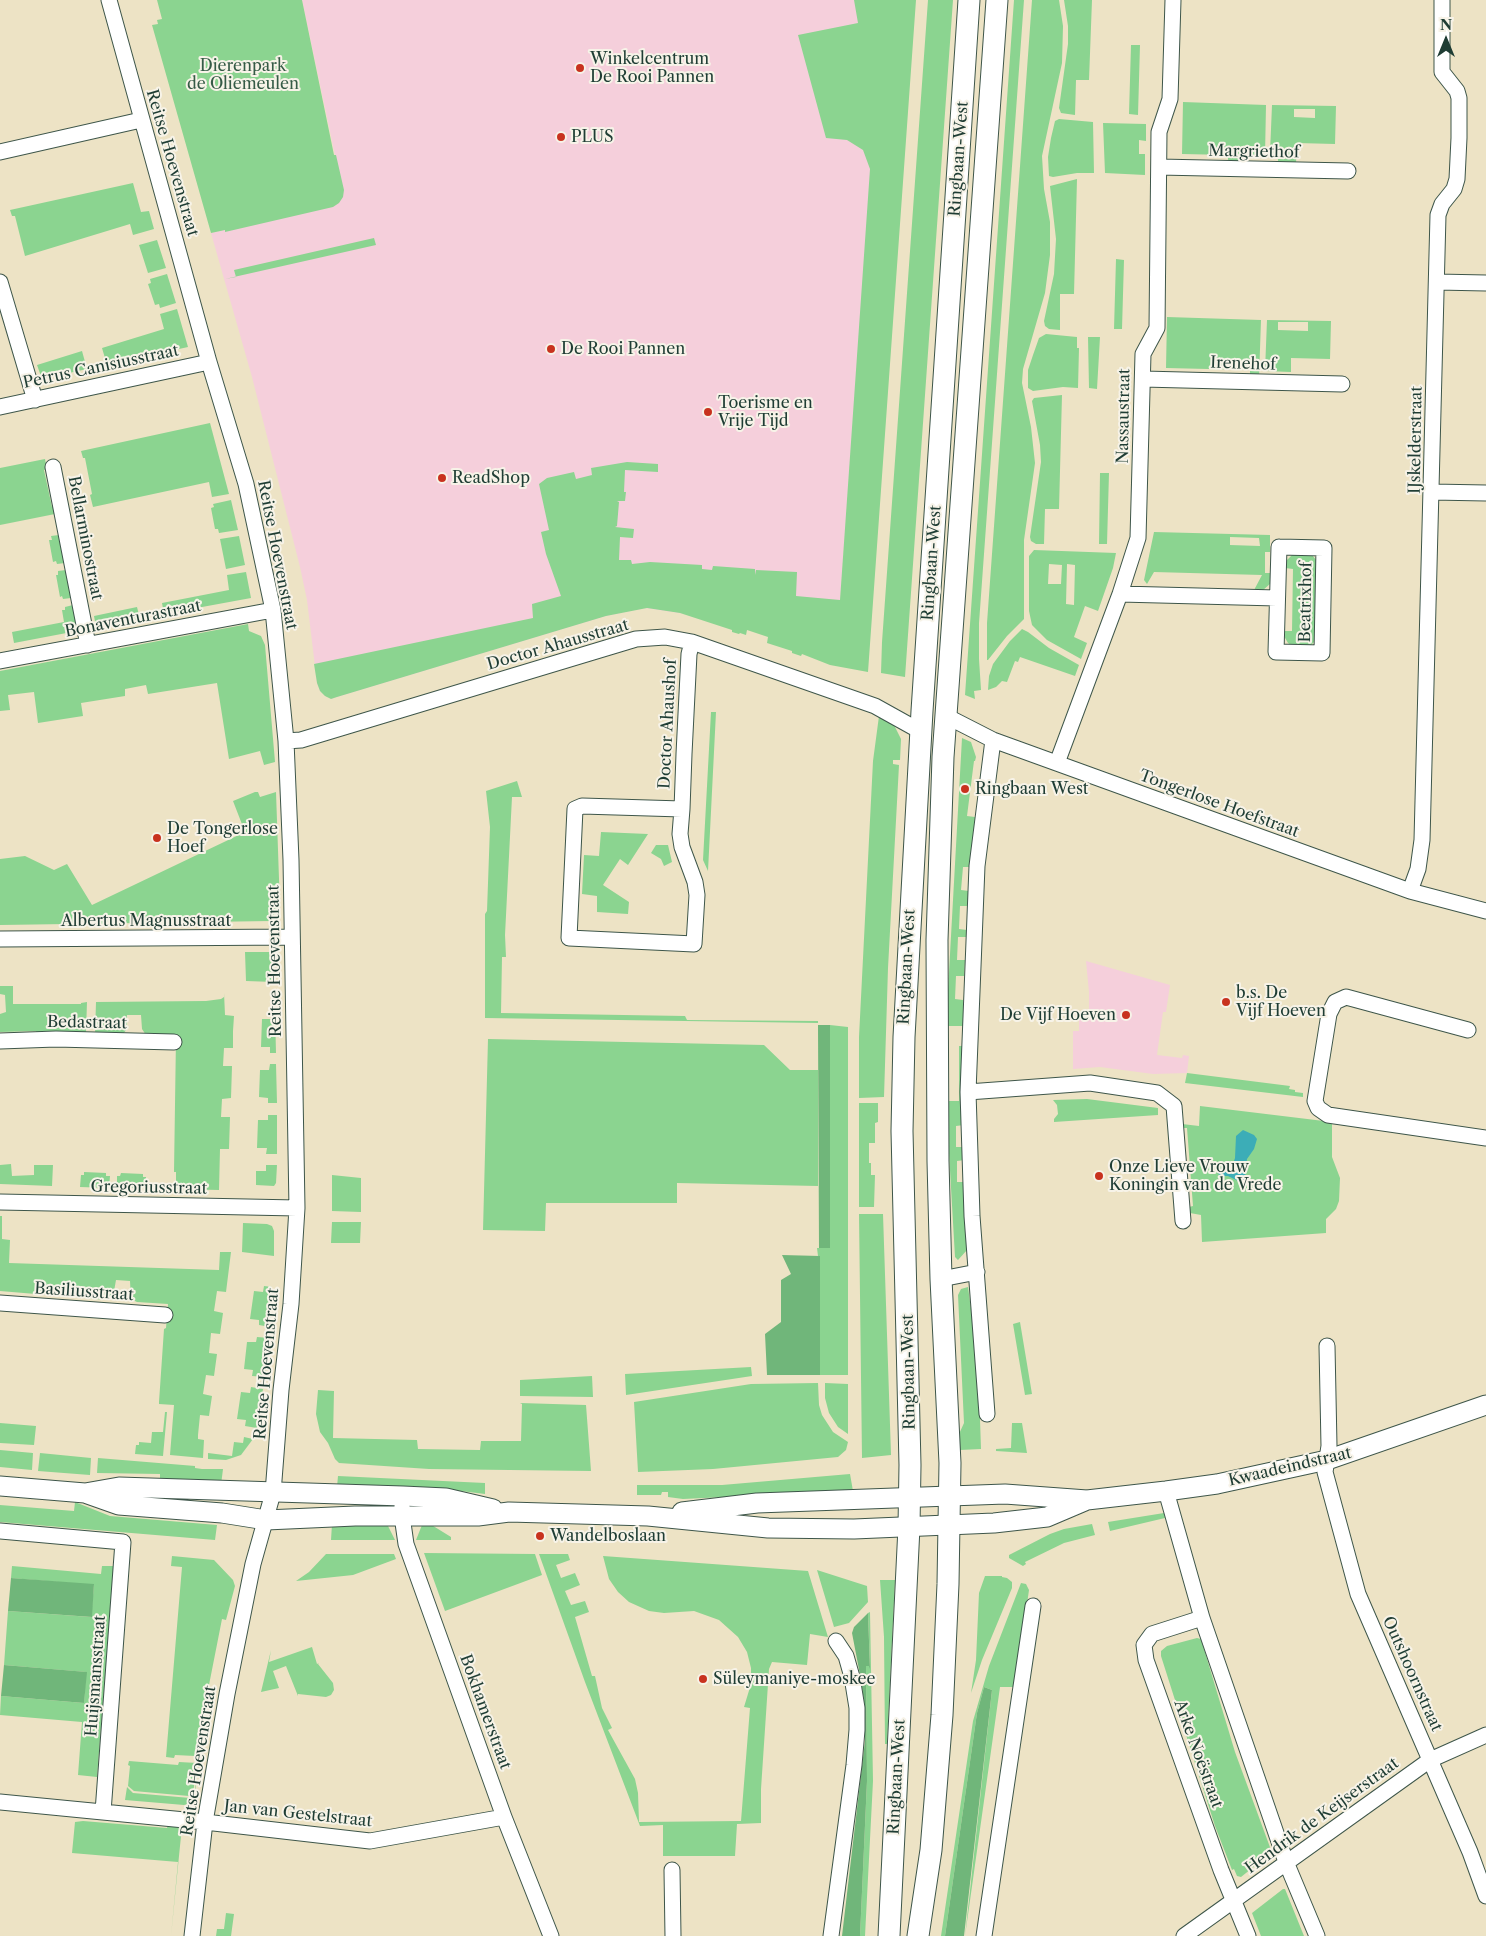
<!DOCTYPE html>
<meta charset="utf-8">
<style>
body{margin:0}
#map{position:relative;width:1486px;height:1936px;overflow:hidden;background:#ede3c5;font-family:"Libre Caslon Text",serif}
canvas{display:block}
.north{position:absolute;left:1421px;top:15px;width:50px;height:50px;-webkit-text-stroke:4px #f7f3e8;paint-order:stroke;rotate:0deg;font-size:14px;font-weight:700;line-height:20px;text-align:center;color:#1f3d34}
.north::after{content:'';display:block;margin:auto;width:18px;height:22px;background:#1f3d34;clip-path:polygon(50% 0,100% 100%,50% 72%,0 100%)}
</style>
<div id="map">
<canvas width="1486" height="1936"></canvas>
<div class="north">N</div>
</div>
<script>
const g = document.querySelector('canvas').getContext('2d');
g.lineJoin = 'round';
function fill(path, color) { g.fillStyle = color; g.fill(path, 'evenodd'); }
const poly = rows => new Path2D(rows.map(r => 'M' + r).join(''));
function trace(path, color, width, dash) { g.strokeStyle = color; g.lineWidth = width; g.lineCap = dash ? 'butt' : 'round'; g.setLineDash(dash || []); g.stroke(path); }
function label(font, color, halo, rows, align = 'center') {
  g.font = font + ' "Libre Caslon Text",serif'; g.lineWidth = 4; g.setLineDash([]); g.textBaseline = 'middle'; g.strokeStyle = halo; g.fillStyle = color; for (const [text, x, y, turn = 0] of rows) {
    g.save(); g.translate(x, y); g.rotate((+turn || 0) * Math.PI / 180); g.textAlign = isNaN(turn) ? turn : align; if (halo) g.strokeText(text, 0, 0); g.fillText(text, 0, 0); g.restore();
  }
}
const built = poly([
 [302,0,883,0,836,659,746,629,686,614,645,608,606,616,337,697,331,699,320,691,317,683,307,600,300,567,252,377,211,233,332,205,342,188],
 [1086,961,1170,985,1166,1012,1163,1012,1157,1055,1182,1058,1183,1055,1189,1056,1187,1073,1153,1074,1100,1067,1073,1069,1073,1031,1079,1031,1079,1018,1089,1018,1089,992]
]);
const green = poly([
 [157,0,302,0,334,155,336,155,344,190,343,197,339,203,333,207,225,232,225,230,211,233,152,25,158,24,157,20,162,19],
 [854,0,916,0,868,672,830,665,802,654,801,656,792,653,792,651,767,643,768,637,747,630,746,635,740,633,739,634,732,632,732,630,680,613,647,608,606,616,337,697,331,699,325,696,320,691,317,683,314,664,533,618,532,604,561,596,546,554,541,532,549,530,539,484,547,478,574,472,576,479,592,475,591,468,627,462,658,464,658,472,625,470,624,492,626,492,625,501,617,501,619,502,617,526,615,527,634,529,633,538,620,537,619,560,631,560,632,564,650,562,702,565,702,569,712,570,713,566,755,569,755,575,756,570,797,572,796,596,840,600,870,169,863,150,847,140,826,138,798,35,858,23],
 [928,0,953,0,905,677,881,673,882,642],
 [1014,0,1024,0,979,623,979,659,981,690,974,691,975,699,965,695],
 [1032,0,1059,0,1063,26,1062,63,1042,156,1044,189,1050,222,1050,255,1045,293,1023,369,1022,383,1031,427,1035,463,1024,540,1024,619,1007,636,988,660,987,660,987,623],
 [1064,0,1092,0,1089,80,1076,80,1075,115,1061,113,1059,108,1068,44,1068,26],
 [1131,45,1140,45,1138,115,1129,114],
 [1183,102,1266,105,1265,156,1239,155,1239,161,1228,161,1228,155,1182,154],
 [1272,105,1336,106,1335,144,1297,143,1296,163,1278,164,1278,154,1270,153],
 [1294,109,1315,109,1315,118,1294,117],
 [1059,119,1093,122,1094,173,1077,173,1053,177,1049,176,1048,157,1051,138,1055,121],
 [1103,123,1146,124,1146,141,1139,140,1139,154,1145,154,1145,175,1105,173],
 [1077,179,1074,294,1060,294,1060,330,1049,329,1045,326,1044,321,1054,274,1056,239,1050,186],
 [133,183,141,212,149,211,154,229,133,235,130,224,25,256,15,216,12,216,10,210],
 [374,238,376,245,225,279,236,277,234,270],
 [157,240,166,268,148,273,139,245],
 [1116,259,1124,260,1122,329,1114,329],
 [167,274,176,303,160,308,159,304,155,305,148,284,151,283,150,279],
 [177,309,188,347,107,365,102,348,164,329,160,314],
 [1167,317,1261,320,1259,378,1250,378,1250,370,1166,368],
 [1267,320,1331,321,1330,359,1291,358,1291,372,1265,371],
 [1278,322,1308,322,1308,331,1278,330],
 [1046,334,1077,337,1077,348,1079,348,1078,388,1063,387,1033,391,1028,388,1028,370,1033,355,1039,338],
 [1088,337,1100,337,1097,389,1089,388],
 [82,351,87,369,42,379,37,365],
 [1062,395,1059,509,1045,509,1044,544,1036,544,1031,541,1030,537,1041,462,1040,445,1032,401,1034,398],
 [210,423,229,494,212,497,209,482,93,507,90,495,92,494,85,458,83,458,81,451],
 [45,459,47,469,44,470,52,507,54,507,55,514,0,525,0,468],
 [1100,473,1109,473,1107,544,1099,544],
 [231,500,238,530,219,533,218,529,215,529,211,508,214,507,213,504],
 [1154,532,1270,535,1270,552,1265,552,1265,573,1273,573,1271,583,1262,591,1253,592,1262,575,1154,572,1147,584,1144,580],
 [1230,537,1259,538,1260,546,1230,545],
 [59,535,65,563,57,564,56,561,53,562,49,540,52,540,51,536],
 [239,536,245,565,226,569,220,539],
 [1034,550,1116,553,1113,568,1098,611,1085,606,1074,637,1087,643,1081,659,1047,640,1032,625,1029,611,1029,556],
 [1049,564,1062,565,1061,584,1048,584],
 [1067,564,1075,565,1074,605,1066,604],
 [1292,555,1312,555,1317,561,1315,641,1310,646,1294,647,1288,643,1284,636,1284,631,1292,631,1293,569,1285,568,1287,560],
 [66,570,71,598,63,599,62,596,60,597,56,575,58,575,58,571],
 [246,572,251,598,164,614,162,603,229,590,227,575],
 [73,605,77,631,14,643,12,632,64,622,62,610,65,610,65,607],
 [137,607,140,619,96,627,94,616],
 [248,624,249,631,261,636,265,645,275,762,264,765,260,751,229,759,217,683,148,694,146,685,125,689,125,696,81,703,83,716,38,723,34,692,8,695,10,710,0,711,0,671],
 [1022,629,1028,632,1049,648,1079,665,1075,676,1020,657,1018,662,1015,661,1007,682,1002,681,996,687,988,690,989,676,993,664,1010,641],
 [711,712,716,712,708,871,703,860],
 [879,716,893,723,901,739,900,760,893,760,893,764,899,765,888,968,884,1097,859,1098,859,1037,873,761],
 [962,738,971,742,976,757,975,761,974,761,967,816,975,817,971,867,963,867,961,890,969,891,968,906,960,906,959,929,967,930,966,937,958,937,957,960,965,960,964,976,956,976,955,999,963,1000,963,1026,946,1026],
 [517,781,522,797,512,797,505,935,506,957,502,957,501,1013,685,1016,687,1020,818,1021,818,1023,485,1018,485,914,487,911,490,827,486,791],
 [255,792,258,792,260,797,276,792,280,908,277,908,271,921,0,925,0,859,25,856,54,870,67,864,92,905,245,832,233,801],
 [601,832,648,834,628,865,620,859,603,885,629,902,628,914,597,912,597,896,582,894,584,855,599,856],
 [656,845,668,845,672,862,664,866,661,859,651,853],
 [245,952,270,952,274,962,274,982,246,981],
 [0,986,13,986,13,1004,81,1004,81,1003,87,1002,86,1032,42,1031,42,1034,37,1034,36,1031,0,1032,0,1014,6,1012,5,995,0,994],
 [224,993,225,1015,234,1016,233,1031,233,1048,224,1048,223,1066,232,1066,231,1098,222,1099,221,1117,230,1117,229,1149,220,1149,219,1190,176,1189,176,1172,174,1172,176,1037,146,1035,142,1029,141,1015,127,1015,127,1029,123,1034,95,1035,96,1002,206,1001,221,999,224,997],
 [271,1013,275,1013,276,1053,270,1053,270,1047,261,1047,262,1019,271,1019],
 [830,1025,848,1027,848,1375,820,1375,820,1256,818,1256,817,1248,830,1248],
 [488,1039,764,1045,790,1070,818,1070,818,1186,677,1183,677,1203,546,1203,545,1231,483,1230],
 [959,1046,963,1046,964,1125,956,1126,956,1147,964,1147,965,1160,957,1161,957,1182,965,1182,964,1207,964,1210,966,1210,967,1250,958,1260,955,1257,946,1101,959,1101],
 [270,1064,276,1064,277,1103,268,1103,268,1098,259,1097,260,1070,269,1070],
 [1187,1073,1290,1086,1289,1089,1295,1090,1295,1092,1303,1093,1303,1097,1185,1083],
 [1087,1099,1158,1108,1158,1115,1054,1122,1054,1119,1058,1114,1057,1105,1053,1100],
 [859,1103,878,1103,878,1122,875,1123,875,1143,869,1143,869,1163,871,1163,871,1175,875,1175,874,1207,859,1207],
 [1200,1106,1332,1122,1332,1157,1340,1178,1339,1201,1336,1209,1326,1219,1326,1233,1202,1242,1201,1215,1190,1213,1189,1207,1193,1206,1187,1128,1183,1128,1182,1124,1199,1126],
 [268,1115,277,1115,277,1154,266,1154,267,1148,257,1148,258,1120,268,1120],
 [11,1164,12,1176,34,1175,34,1165,53,1165,52,1186,0,1184,0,1165],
 [266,1165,277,1165,276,1183,274,1186,256,1185,256,1171,266,1171],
 [84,1172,106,1173,106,1176,110,1176,109,1188,80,1187,81,1175,84,1175],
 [121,1173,143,1174,143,1177,146,1177,146,1188,117,1188,117,1176,120,1176],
 [332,1175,361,1178,361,1212,332,1211],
 [859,1214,883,1214,891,1455,862,1458],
 [0,1216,2,1216,2,1239,10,1240,9,1263,219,1270,220,1252,231,1252,226,1292,217,1291,214,1311,223,1313,220,1334,211,1333,209,1353,217,1354,214,1376,206,1375,203,1394,212,1396,209,1416,200,1415,198,1435,198,1439,204,1440,203,1458,170,1455,174,1405,159,1404,159,1402,164,1329,166,1328,168,1304,137,1302,131,1299,130,1281,116,1280,113,1297,107,1300,0,1291],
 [332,1222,361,1222,360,1243,331,1243],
 [243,1223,267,1224,272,1226,274,1231,274,1256,242,1252],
 [264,1286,272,1287,270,1327,259,1325,259,1320,250,1319,254,1291,263,1292],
 [968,1287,978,1360,981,1449,960,1450,959,1434,964,1423,958,1295,961,1289],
 [1020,1322,1032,1394,1025,1395,1013,1324],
 [257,1337,269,1338,265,1377,252,1376,253,1370,244,1369,247,1342,256,1342],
 [751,1367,752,1376,626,1395,625,1374],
 [592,1376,593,1397,520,1396,520,1380],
 [818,1383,819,1405,822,1415,833,1432,848,1442,846,1450,838,1457,713,1469,638,1472,634,1402,751,1384],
 [825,1383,848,1384,848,1434,838,1427,829,1413,825,1398],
 [251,1387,263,1389,257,1428,245,1426,246,1420,237,1419,241,1392,250,1393],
 [318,1390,334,1391,333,1438,417,1440,418,1449,480,1450,481,1441,521,1441,522,1404,520,1403,586,1405,591,1471,429,1469,339,1463,335,1459,328,1443,320,1432,316,1414],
 [165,1412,167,1412,163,1456,135,1454,136,1445,139,1445,139,1442,151,1443,152,1432,163,1432],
 [0,1423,36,1426,34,1445,0,1443],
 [1012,1423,1022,1423,1027,1453,996,1451,996,1449,1011,1448],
 [244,1437,253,1439,241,1455,226,1460,208,1459,208,1453,232,1456,234,1442,243,1443],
 [0,1450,33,1453,32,1470,0,1467],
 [40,1453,91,1458,90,1475,38,1471],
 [98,1458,195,1466,195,1468,202,1469,223,1469,221,1485,160,1484,160,1474,97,1473],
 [850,1474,853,1491,683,1499,668,1497,668,1492,662,1492,661,1495,637,1495,637,1485,722,1485],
 [338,1476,485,1483,485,1494,453,1490,337,1487],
 [75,1502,110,1516,217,1525,215,1540,0,1522,0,1505,74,1511],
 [1164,1513,1165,1518,1110,1531,1108,1522],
 [332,1524,387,1524,395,1540,331,1540],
 [430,1524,451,1537,451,1540,416,1540,422,1525],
 [1092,1524,1095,1535,1064,1543,1025,1562,1026,1564,1023,1566,1009,1558,1009,1555,1050,1534,1064,1529],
 [424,1553,535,1554,542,1575,445,1611],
 [326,1554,394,1554,396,1559,353,1575,296,1581,309,1572],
 [539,1554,568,1554,570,1560,556,1565,561,1578,575,1573,580,1585,565,1591,571,1605,585,1601,589,1612,575,1617,592,1676,595,1676,602,1708,612,1728,608,1730,635,1779,638,1793,639,1822,741,1821,750,1708,744,1707,751,1684,751,1668,747,1652,738,1637,719,1620,694,1611,664,1613,649,1611,629,1602,618,1592,609,1579,603,1556,808,1571,828,1637,810,1634,807,1665,772,1662,769,1669,761,1789,761,1823,737,1824,735,1856,663,1856,663,1825,640,1826,585,1682],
 [172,1556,214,1560,233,1580,235,1586,226,1620,222,1619,195,1756,175,1755,174,1758,166,1757,182,1567,171,1566],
 [12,1566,101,1574,102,1566,114,1566,97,1777,78,1775,82,1722,0,1715,1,1696,84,1703,86,1672,4,1665,8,1611,91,1617,94,1585,11,1578],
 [817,1570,867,1586,868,1602,849,1623,834,1627],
 [985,1576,1002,1576,1002,1577,1007,1578,1012,1582,1012,1588,982,1660,971,1693,976,1660,979,1593],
 [880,1580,895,1580,887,1744,885,1744,884,1637],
 [1021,1583,1026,1584,1029,1590,1015,1687,1000,1687,965,1936,992,1690,984,1687,977,1713,945,1936,941,1936,973,1721,989,1666],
 [870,1612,873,1781,865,1936,860,1936,867,1781,866,1666,870,1666,868,1613],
 [1197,1638,1201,1639,1235,1752,1271,1850,1271,1853,1241,1877,1237,1876,1234,1869,1232,1870,1215,1826,1161,1656,1161,1651,1167,1646],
 [312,1647,317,1664,319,1663,318,1664,333,1683,334,1690,331,1695,326,1697,298,1694,298,1696,286,1666,273,1671,279,1688,261,1692,271,1650,269,1662],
 [129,1761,178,1765,179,1762,197,1763,193,1794,189,1796,134,1791,128,1786,130,1766,128,1765],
 [199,1763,194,1801,191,1803,184,1805,125,1800,127,1787,133,1793,190,1798,194,1795],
 [83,1821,167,1828,168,1824,182,1826,171,1936,178,1862,72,1853,75,1822],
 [1283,1889,1285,1889,1304,1936,1261,1936,1252,1913],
 [226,1913,234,1914,231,1936,216,1936,217,1929,224,1929]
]);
const forest = poly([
 [818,1025,830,1025,830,1248,819,1248],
 [782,1255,820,1256,820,1375,767,1375,765,1334,781,1322,781,1280,791,1274],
 [11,1578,94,1584,92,1617,8,1611],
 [868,1613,870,1669,869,1666,866,1666,867,1781,860,1936,842,1936,865,1741,865,1709,861,1680,852,1633,854,1627],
 [4,1665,87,1672,84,1703,1,1696],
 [984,1687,992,1690,964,1936,945,1936,977,1713]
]);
const water = poly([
 [1243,1130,1254,1135,1257,1139,1254,1149,1247,1159,1246,1166,1242,1167,1246,1176,1245,1182,1242,1183,1228,1176,1220,1176,1217,1172,1219,1169,1232,1167,1235,1158,1236,1136]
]);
const minor = poly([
 [109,0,209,362,246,484,273,610,286,741,291,860,297,1208,291,1304,281,1390,273,1493,253,1564,227,1694,205,1822,192,1936],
 [0,152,141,120],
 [1159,167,1348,171],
 [0,282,35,400],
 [1437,282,1486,283],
 [1143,379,1342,384],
 [0,407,209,362],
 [53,467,88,645],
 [1432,492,1486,493],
 [1279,547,1324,548,1322,653,1276,652,1279,547],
 [1120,594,1277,598],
 [0,661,273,610],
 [946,716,993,740,1410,891,1486,911],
 [286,741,301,740,636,639,665,637,692,642,875,706,920,731],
 [1057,763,1120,594,1138,538,1143,354,1157,328,1159,132,1170,99,1173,0],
 [682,809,582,806,575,809,569,938,694,944,697,895,695,882,682,847,680,834,682,809,684,754,689,654,692,642],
 [1410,891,1418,869,1422,840,1438,215,1442,204,1454,189,1457,179,1459,138,1459,98,1457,91,1442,72,1442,0],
 [0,939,291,937],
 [1468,1030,1346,997,1335,1002,1329,1014,1315,1101,1318,1108,1328,1115,1486,1138],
 [0,1041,56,1039,174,1042],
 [968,1092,1090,1083,1157,1093,1174,1106,1183,1221],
 [0,1202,297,1208],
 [941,1279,977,1272],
 [0,1303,165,1315],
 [1327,1346,1329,1446,1325,1472,1358,1594,1470,1852,1486,1896],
 [987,1414,972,1216,968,1092,977,866,993,740],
 [1166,1491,1202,1618,1286,1862,1317,1936],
 [402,1506,402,1516,406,1544,504,1817,551,1936],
 [0,1531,123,1542,103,1812],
 [1202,1618,1152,1634,1144,1645,1146,1660,1221,1870,1248,1936],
 [0,1802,205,1822,370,1841,504,1817],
 [672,1870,673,1936],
 [831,1936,854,1765,857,1730,857,1708,852,1677,846,1656,836,1641],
 [984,1936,1033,1606],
 [1184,1936,1430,1760,1486,1735]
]);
const tertiary = poly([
 [0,1486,85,1493,119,1487,403,1496,446,1498,493,1509],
 [85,1493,119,1505,222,1513,266,1520,355,1516,478,1516,509,1512,648,1516,768,1528,854,1529,994,1523,1047,1517,1087,1500],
 [682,1512,757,1503,1005,1494,1087,1500,1166,1491,1217,1484,1327,1460,1486,1405]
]);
const secondary = poly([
 [889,1936,909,1527,910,1465,902,1131,904,1037,922,711,969,0],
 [918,1936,931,1850,942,1715,948,1584,950,1463,941,1279,938,1161,937,940,943,757,997,0]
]);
const markers = [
 [580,68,5,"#c8321e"],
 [561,137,5,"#c8321e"],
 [551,349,5,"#c8321e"],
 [708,412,5,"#c8321e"],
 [442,478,5,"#c8321e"],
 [965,789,5,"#c8321e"],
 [157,838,5,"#c8321e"],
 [1226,1002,5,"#c8321e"],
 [1126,1015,5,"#c8321e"],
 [1099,1176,5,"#c8321e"],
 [540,1536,5,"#c8321e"],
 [703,1679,5,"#c8321e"]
];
const poiNames = [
 ["Winkelcentrum",590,59],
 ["De Rooi Pannen",590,77],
 ["PLUS",571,137],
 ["De Rooi Pannen",561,349],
 ["Toerisme en",718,403],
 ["Vrije Tijd",718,421],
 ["ReadShop",452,478],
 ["Ringbaan West",975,789],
 ["De Tongerlose",167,829],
 ["Hoef",167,847],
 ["b.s. De",1236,993],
 ["Vijf Hoeven",1236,1011],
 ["De Vijf Hoeven",1116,1015,"right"],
 ["Onze Lieve Vrouw",1109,1167],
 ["Koningin van de Vrede",1109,1185],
 ["Wandelboslaan",550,1536],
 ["Süleymaniye-moskee",713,1679]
];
const parkNames = [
 ["Dierenpark",243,66],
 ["de Oliemeulen",243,84]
];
const streetNames = [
 ["Margriethof",1254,152,1],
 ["Ringbaan-West",959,159,-86],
 ["Reitse Hoevenstraat",172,163,74],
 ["Irenehof",1243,364,2],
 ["Petrus Canisiusstraat",101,367,-12],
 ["Nassaustraat",1124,416,-89],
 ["IJskelderstraat",1416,440,-89],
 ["Bellarminostraat",85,538,79],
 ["Reitse Hoevenstraat",277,555,79],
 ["Ringbaan-West",932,563,-86],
 ["Beatrixhof",1306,602,-89],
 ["Bonaventurastraat",133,619,-11],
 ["Doctor Ahausstraat",558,645,-16],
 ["Doctor Ahaushof",668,724,-87],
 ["Tongerlose Hoefstraat",1219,804,20],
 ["Albertus Magnusstraat",146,921],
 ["Reitse Hoevenstraat",275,961,-91],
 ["Ringbaan-West",907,967,-87],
 ["Bedastraat",87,1023,1],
 ["Gregoriusstraat",149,1188,1],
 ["Basiliusstraat",84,1292,4],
 ["Reitse Hoevenstraat",267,1364,-85],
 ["Ringbaan-West",909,1372,-91],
 ["Kwaadeindstraat",1290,1467,-13],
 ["Outshoornstraat",1412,1674,66],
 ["Huijsmansstraat",96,1676,-86],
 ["Bokhamerstraat",485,1712,70],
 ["Arke Noëstraat",1198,1754,70],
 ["Reitse Hoevenstraat",199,1761,-81],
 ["Ringbaan-West",897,1777,-87],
 ["Jan van Gestelstraat",298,1814,6],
 ["Hendrik de Keijserstraat",1322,1816,-36]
];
fill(built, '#f5cfdb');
fill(green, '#8bd490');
fill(forest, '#70b67a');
fill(water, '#3cadb7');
trace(minor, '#3e564a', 17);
trace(tertiary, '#3e564a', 21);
trace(secondary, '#3e564a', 23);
trace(minor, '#fff', 15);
trace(tertiary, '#fff', 19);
trace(secondary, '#fff', 21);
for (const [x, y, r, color] of markers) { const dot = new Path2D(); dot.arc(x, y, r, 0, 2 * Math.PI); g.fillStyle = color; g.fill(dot); trace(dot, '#f7f3e8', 2); }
label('16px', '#1f3d34', '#f7f3e8', poiNames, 'left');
label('16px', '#355b46', '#f7f3e8', parkNames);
label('16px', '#1f3d34', '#f7f3e8', streetNames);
</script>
